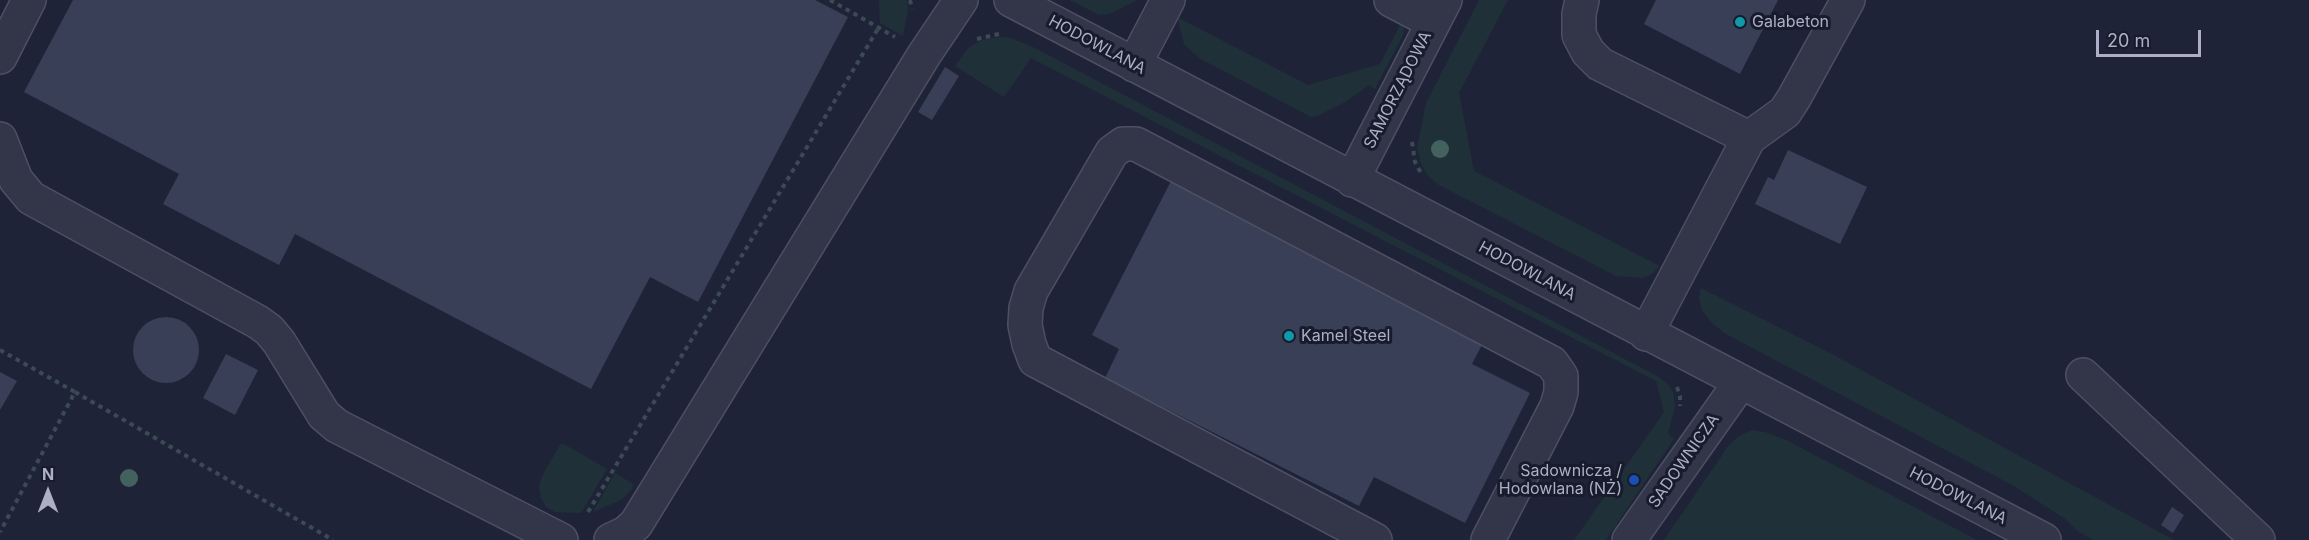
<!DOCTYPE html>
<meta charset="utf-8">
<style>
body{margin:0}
#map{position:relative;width:2309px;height:540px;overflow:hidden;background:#1f2337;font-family:Inter,sans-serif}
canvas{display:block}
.north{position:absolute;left:18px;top:462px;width:60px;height:60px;-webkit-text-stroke:4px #181b2c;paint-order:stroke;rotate:0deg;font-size:16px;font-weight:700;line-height:24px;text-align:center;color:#acafc5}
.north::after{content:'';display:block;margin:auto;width:21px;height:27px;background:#acafc5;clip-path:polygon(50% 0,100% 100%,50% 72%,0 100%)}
.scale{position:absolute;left:2096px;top:30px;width:105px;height:27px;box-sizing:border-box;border:3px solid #acafc5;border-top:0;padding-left:8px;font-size:18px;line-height:21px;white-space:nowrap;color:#acafc5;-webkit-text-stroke:4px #181b2c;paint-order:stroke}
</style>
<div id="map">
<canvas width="2309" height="540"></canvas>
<div class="north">N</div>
<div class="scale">20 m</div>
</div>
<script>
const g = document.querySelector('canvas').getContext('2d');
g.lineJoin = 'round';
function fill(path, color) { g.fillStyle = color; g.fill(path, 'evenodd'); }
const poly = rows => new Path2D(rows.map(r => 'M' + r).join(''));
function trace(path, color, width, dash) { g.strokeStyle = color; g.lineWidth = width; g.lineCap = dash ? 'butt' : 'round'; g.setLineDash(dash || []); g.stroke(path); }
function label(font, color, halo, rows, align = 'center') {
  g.font = font + ' Inter,sans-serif'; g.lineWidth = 6; g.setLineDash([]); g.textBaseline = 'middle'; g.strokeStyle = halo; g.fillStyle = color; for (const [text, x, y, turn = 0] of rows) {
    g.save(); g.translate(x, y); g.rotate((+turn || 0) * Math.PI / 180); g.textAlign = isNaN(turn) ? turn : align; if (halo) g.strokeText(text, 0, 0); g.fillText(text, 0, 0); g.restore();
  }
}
const green = poly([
 [879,0,907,0,908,10,903,36,880,23],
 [1070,0,1137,0,1109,14,1099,15],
 [1479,0,1508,0,1459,93,1474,171,1660,266,1652,274,1642,278,1616,276,1437,184,1427,175,1421,163,1417,148,1426,103],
 [1177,17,1308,85,1380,64,1401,23,1404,28,1403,35,1375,89,1369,85,1345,102,1319,115,1311,117,1199,58,1184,44],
 [999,37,1011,38,1035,48,1659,377,1668,384,1673,392,1675,407,1668,433,1674,439,1606,540,1574,540,1664,412,1656,381,1031,58,1004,97,955,66,969,47,983,40],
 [1701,288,1830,353,2174,540,2093,540,2079,532,2067,520,2014,486,1724,333,1710,321,1702,310,1699,298],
 [1752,430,1765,432,1786,440,1977,540,1664,540,1729,445,1739,436],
 [564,444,607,469,581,513,555,512,546,507,541,498,539,486,542,476,560,445],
 [615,473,633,484,632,489,621,500,593,512]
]);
const building = poly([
 [73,0,815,0,848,17,698,302,650,277,591,389,295,234,279,265,163,204,179,174,24,92],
 [1656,0,1778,0,1740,74,1644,24],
 [945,67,959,76,932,120,918,112],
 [1788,150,1867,187,1840,244,1755,204,1768,177,1774,180],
 [1172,179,1486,337,1472,364,1530,393,1465,523,1374,477,1359,506,1105,378,1119,349,1092,335],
 '133 350a33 33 0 1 1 66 0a33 33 0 1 1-66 0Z',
 [226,354,258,370,235,415,203,398],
 [0,372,17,381,0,410],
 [2172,507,2184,515,2173,533,2161,525]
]);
const path = poly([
 [830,0,895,37],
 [910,0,912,9],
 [977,39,999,34],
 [1412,142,1415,162,1422,175],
 [0,350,75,392,0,532],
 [1677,387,1680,396,1680,406],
 [75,392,333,540],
 [588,512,879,27]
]);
const minor = poly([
 [1011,0,2044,540],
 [1391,0,1433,22],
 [1582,0,1579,14,1579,35,1588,52,1600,64,1749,138],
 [0,57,29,0],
 [1134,65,1168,0],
 [0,139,16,180,31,198,258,322,269,330,279,342,324,415,337,426,561,540],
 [1352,180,1445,0],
 [1646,334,1749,138,1785,112,1794,98,1848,0],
 [2083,375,2258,540],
 [611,540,626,533,636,524,924,55,961,0],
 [1375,540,1035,360,1029,344,1025,325,1026,308,1031,291,1112,152,1123,144,1136,144,1552,363,1561,376,1561,392,1557,406,1488,540],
 [1629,540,1740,383]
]);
const trees = [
 [1440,149],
 [129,478]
];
const markers = [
 [1740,22,6,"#0f9aa8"],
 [1289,336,6,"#0f9aa8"],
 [1634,480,6,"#1a4fb4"]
];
const poiNames = [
 ["Galabeton",1752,22],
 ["Kamel Steel",1301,336],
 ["Sadownicza /",1622,471,"right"],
 ["Hodowlana (NŻ)",1622,489,"right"]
];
const streetNames = [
 ["HODOWLANA",1097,45,28],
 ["SAMORZĄDOWA",1398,90,-63],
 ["HODOWLANA",1527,271,28],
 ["SADOWNICZA",1684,461,-55],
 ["HODOWLANA",1958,496,27]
];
fill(green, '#203038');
fill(building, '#3a3f58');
trace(minor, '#4d5063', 36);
trace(path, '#3b4b53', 4, [4.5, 4.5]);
trace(minor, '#323648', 33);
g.fillStyle = '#44625d';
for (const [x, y] of trees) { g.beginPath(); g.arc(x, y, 9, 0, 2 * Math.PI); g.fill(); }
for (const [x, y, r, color] of markers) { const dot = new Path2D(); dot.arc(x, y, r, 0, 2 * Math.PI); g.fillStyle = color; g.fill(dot); trace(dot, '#181b2c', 2); }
label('16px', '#acafc5', '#181b2c', poiNames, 'left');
label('16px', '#acafc5', '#181b2c', streetNames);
</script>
